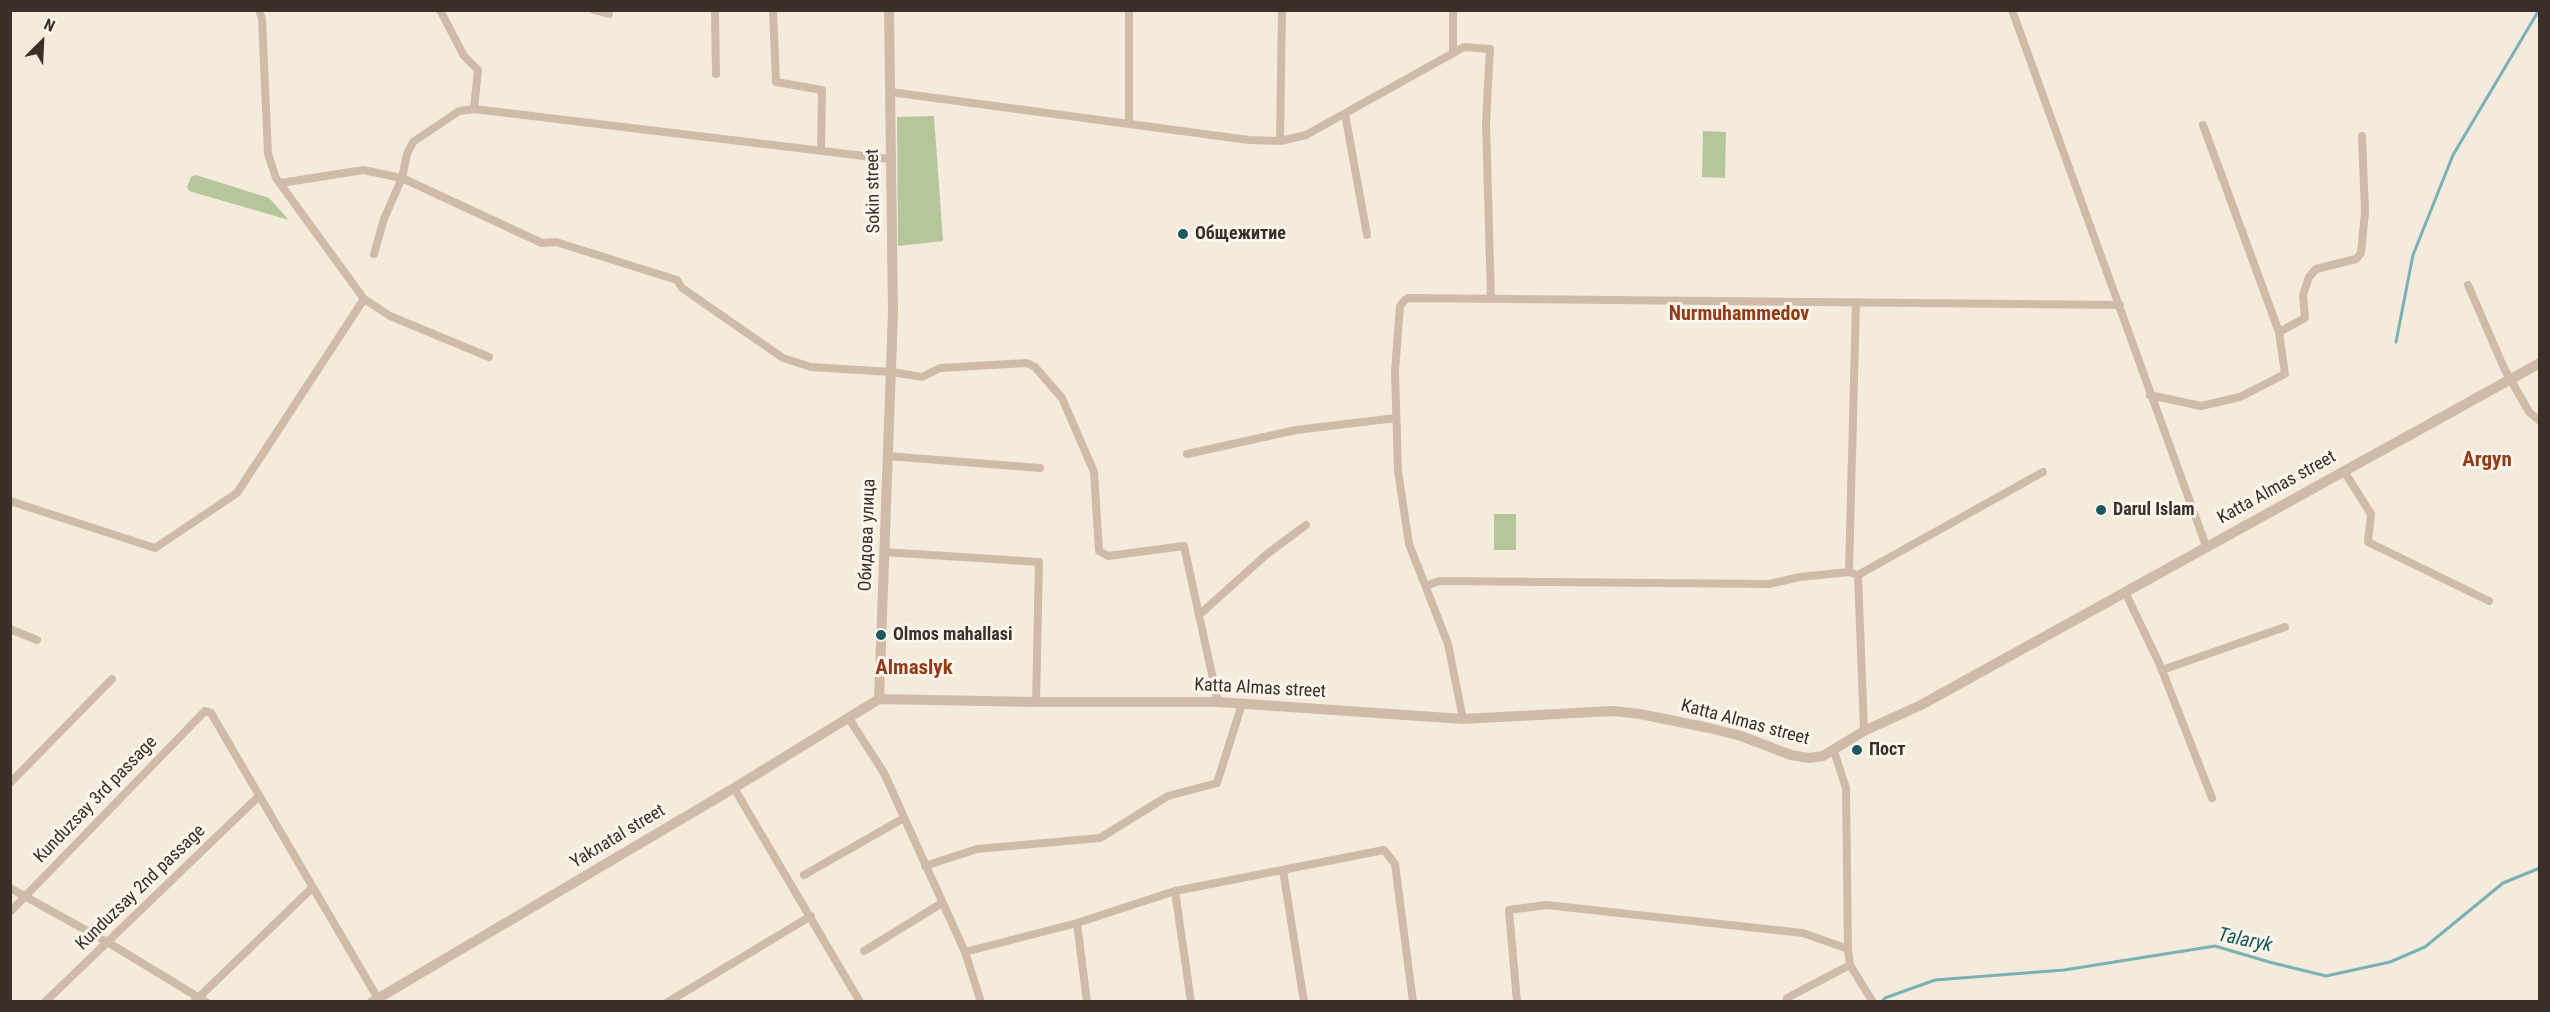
<!DOCTYPE html>
<meta charset="utf-8">
<style>
body{margin:0}
#map{position:relative;width:2550px;height:1012px;overflow:hidden;background:#f5ebdd;font-family:"Roboto Condensed",sans-serif}
canvas{display:block}
.frame{position:absolute;inset:0;border:12px solid #3b2f29;pointer-events:none}
.north{position:absolute;left:12px;top:12px;width:60px;height:60px;-webkit-text-stroke:4px #fcf5eb;paint-order:stroke;rotate:24deg;font-size:16px;font-weight:700;line-height:24px;text-align:center;color:#3b2f29}
.north::after{content:'';display:block;margin:auto;width:21px;height:27px;background:#3b2f29;clip-path:polygon(50% 0,100% 100%,50% 72%,0 100%)}
</style>
<div id="map">
<canvas width="2550" height="1012"></canvas>
<div class="frame"></div>
<div class="north">N</div>
</div>
<script>
const g = document.querySelector('canvas').getContext('2d');
g.lineJoin = 'round';
function fill(path, color) { g.fillStyle = color; g.fill(path, 'evenodd'); }
const poly = rows => new Path2D(rows.map(r => 'M' + r).join(''));
function trace(path, color, width, dash) { g.strokeStyle = color; g.lineWidth = width; g.lineCap = dash ? 'butt' : 'round'; g.setLineDash(dash || []); g.stroke(path); }
function label(font, color, halo, rows, align = 'center') {
  g.font = font + ' "Roboto Condensed",sans-serif'; g.lineWidth = 6; g.setLineDash([]); g.textBaseline = 'middle'; g.strokeStyle = halo; g.fillStyle = color; for (const [text, x, y, turn = 0] of rows) {
    g.save(); g.translate(x, y); g.rotate((+turn || 0) * Math.PI / 180); g.textAlign = isNaN(turn) ? turn : align; if (halo) g.strokeText(text, 0, 0); g.fillText(text, 0, 0); g.restore();
  }
}
const green = poly([
 [934,116,943,241,898,246,897,117],
 [1703,131,1726,132,1725,178,1702,177],
 [196,175,269,198,289,220,189,191,187,187,191,177],
 [1494,514,1516,514,1516,550,1494,550]
]);
const stream = poly([
 [2396,342,2413,255,2453,155,2539,10],
 [1882,1002,1885,998,1935,980,2064,970,2215,946,2269,962,2326,976,2390,962,2425,947,2503,883,2540,868]
]);
const minor = poly([
 [259,10,262,19,268,154,276,178,364,299,390,316,489,357],
 [440,10,464,56,478,70,474,109],
 [594,10,609,14,608,10],
 [715,10,716,74],
 [773,10,776,82,822,90,821,151],
 [2012,10,2206,546],
 [1453,52,1453,10],
 [890,92,1249,140,1280,141,1306,135,1464,47,1490,49,1486,122,1491,299],
 [1345,114,1367,235],
 [1129,124,1129,10],
 [1280,141,1282,10],
 [281,183,363,170,402,178,542,243,556,242,677,280,682,288,783,358,811,367,892,372,922,377,940,368,1027,363,1035,367,1062,398,1094,472,1099,551,1108,556,1184,546,1218,702],
 [374,254,384,219,402,178,407,154,413,142,459,111,474,109,889,159],
 [2468,285,2504,368,2529,412,2540,421],
 [2279,332,2305,318,2303,295,2309,277,2316,269,2356,259,2361,253,2365,212,2362,136],
 [2150,395,2201,406,2240,397,2285,374,2279,332,2203,125],
 [1187,454,1296,430,1396,418],
 [887,456,1040,468],
 [2344,471,2371,514,2368,542,2489,601],
 [10,501,155,548,237,493,364,299],
 [884,552,1039,562,1036,702],
 [1849,572,1858,575,2043,472],
 [1858,575,1864,731],
 [1426,586,1439,581,1769,584,1800,577,1849,572,1856,302],
 [2125,592,2160,665,2212,798],
 [1199,615,1267,554,1306,525],
 [10,629,37,640],
 [2162,670,2285,627],
 [848,717,884,773,965,952,981,1002],
 [1463,719,1448,644,1409,544,1398,471,1395,371,1400,306,1405,300,1408,298,2120,305],
 [1834,751,1846,788,1848,949,1850,965,1873,1002],
 [10,783,112,679],
 [734,788,860,1002],
 [925,866,977,849,1100,838,1168,796,1217,783,1242,704],
 [1283,870,1304,1002],
 [804,875,904,818],
 [10,888,109,943,206,1002],
 [1175,891,1191,1002],
 [10,912,205,711,211,713,380,1002],
 [1077,923,1087,1002],
 [864,951,942,903],
 [965,952,1077,923,1175,891,1384,850,1395,864,1413,1002],
 [45,1002,259,796],
 [194,1002,312,888],
 [668,1002,811,916],
 [1517,1002,1509,910,1546,905,1803,933,1848,949],
 [1786,1002,1787,998,1850,965]
]);
const tertiary = poly([
 [879,699,1036,702,1218,702,1463,719,1613,711,1640,714,1709,728,1741,736,1791,755,1809,758,1823,756,1864,731,1921,705,2540,363],
 [879,699,893,312,889,10],
 [372,1002,734,788,879,699]
]);
const markers = [
 [1183,234,6,"#195a62"],
 [2101,510,6,"#195a62"],
 [881,635,6,"#195a62"],
 [1857,750,6,"#195a62"]
];
const streetNames = [
 ["Sokin street",874,191,-91],
 ["Katta Almas street",2277,488,-29],
 ["Обидова улица",868,535,-88],
 ["Katta Almas street",1260,689,3],
 ["Katta Almas street",1745,723,15],
 ["Kunduzsay 3rd passage",96,800,-46],
 ["Yakлatal street",618,837,-31],
 ["Kunduzsay 2nd passage",141,888,-44]
];
const poiNames = [
 ["Общежитие",1195,234],
 ["Darul Islam",2113,510],
 ["Olmos mahallasi",893,635],
 ["Пост",1869,750]
];
const neighbourhoodNames = [
 ["Nurmuhammedov",1739,315]
];
const waterNames = [
 ["Talaryk",2245,941,12]
];
const quarterNames = [
 ["Argyn",2487,461],
 ["Almaslyk",914,669]
];
fill(green, '#b6c69b');
trace(stream, '#79b1b6', 3);
trace(minor, '#cfbba7', 8);
trace(tertiary, '#cfbba7', 10);
for (const [x, y, r, color] of markers) { const dot = new Path2D(); dot.arc(x, y, r, 0, 2 * Math.PI); g.fillStyle = color; g.fill(dot); trace(dot, '#fcf5eb', 2); }
label('18px', '#3b2f29', '#fcf5eb', streetNames);
label('bold 18px', '#3b2f29', '#fcf5eb', poiNames, 'left');
label('bold 20px', '#933a18', '#fcf5eb', neighbourhoodNames);
label('italic 20px', '#195a62', '#fcf5eb', waterNames);
label('bold 21px', '#933a18', '#fcf5eb', quarterNames);
</script>
